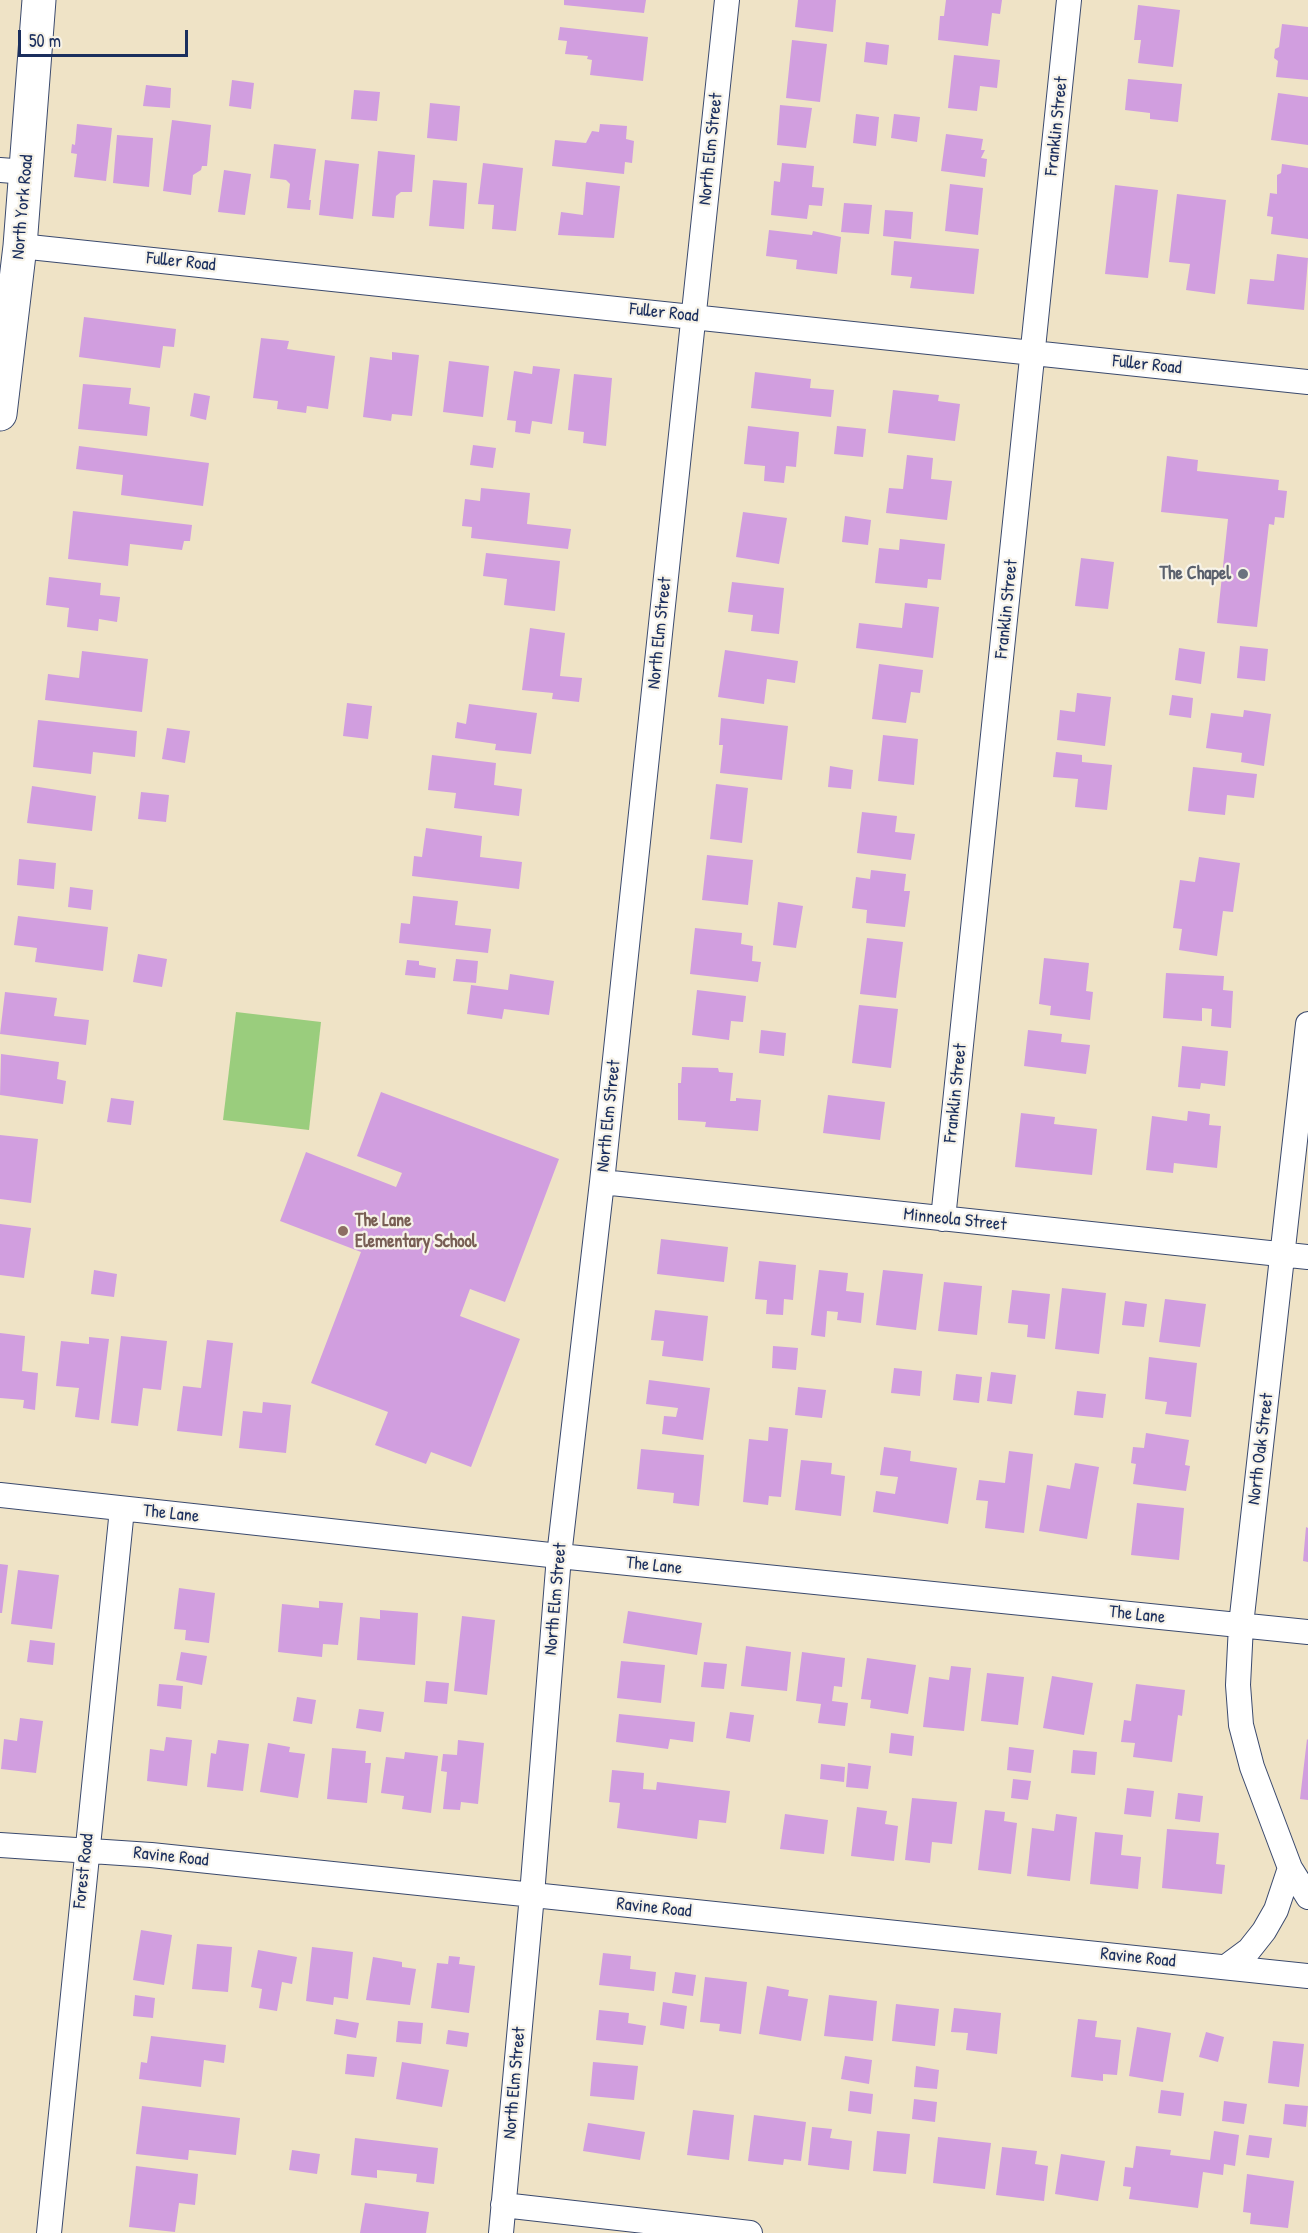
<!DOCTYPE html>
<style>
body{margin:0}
#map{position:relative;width:1308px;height:2233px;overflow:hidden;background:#efe3c6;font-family:"Patrick Hand",sans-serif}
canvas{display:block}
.scale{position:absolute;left:18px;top:30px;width:170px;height:27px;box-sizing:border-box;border:3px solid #1b2f5e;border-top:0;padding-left:8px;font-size:18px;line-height:21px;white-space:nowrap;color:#1b2f5e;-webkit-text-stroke:4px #f7f3e8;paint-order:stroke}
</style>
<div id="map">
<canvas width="1308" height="2233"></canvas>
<div class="scale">50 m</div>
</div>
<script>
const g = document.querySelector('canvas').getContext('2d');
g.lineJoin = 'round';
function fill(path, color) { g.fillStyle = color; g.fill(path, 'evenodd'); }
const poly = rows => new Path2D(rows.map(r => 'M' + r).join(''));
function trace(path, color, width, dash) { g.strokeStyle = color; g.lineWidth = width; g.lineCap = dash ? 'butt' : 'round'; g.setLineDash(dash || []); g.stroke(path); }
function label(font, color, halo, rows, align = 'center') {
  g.font = font + ' "Patrick Hand",sans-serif'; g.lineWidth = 4.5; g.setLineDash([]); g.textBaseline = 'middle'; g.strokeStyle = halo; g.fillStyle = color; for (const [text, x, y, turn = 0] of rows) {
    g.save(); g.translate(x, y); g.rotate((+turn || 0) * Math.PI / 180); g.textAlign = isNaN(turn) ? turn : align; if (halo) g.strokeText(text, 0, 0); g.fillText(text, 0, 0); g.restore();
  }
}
const green = poly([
 [236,1012,321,1022,309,1130,223,1120]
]);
const building = poly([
 [564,0,646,0,644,13,564,5],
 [798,0,836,0,833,32,795,27],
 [946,0,1002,0,1000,14,992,13,988,46,938,40,940,16,944,16],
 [1138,5,1180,10,1173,67,1138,63,1141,40,1134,40],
 [1282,24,1308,27,1308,80,1276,77,1278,61,1274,58,1275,49,1279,47],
 [560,27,648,37,643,81,590,75,592,60,587,59,588,56,565,54,567,41,558,40],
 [792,40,827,44,820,102,786,98],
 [866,42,889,45,887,65,864,62],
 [954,55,1000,60,997,88,980,86,977,111,948,108],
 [1128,79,1182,84,1178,122,1150,119,1150,113,1125,110],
 [232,80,254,83,251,109,229,106],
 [146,85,171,88,170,108,143,106],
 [354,90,380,92,377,121,351,119],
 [1278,93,1308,97,1308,145,1271,140],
 [430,103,460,106,457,141,427,138],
 [780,105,812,108,806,148,777,145],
 [856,114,879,117,876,146,853,143],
 [894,114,920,117,917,142,891,138],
 [172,120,211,125,207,166,202,166,201,170,193,175,191,195,163,191],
 [77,124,112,128,106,181,74,177,77,154,71,153,72,144,75,145],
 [600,124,627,126,626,139,634,141,632,163,625,162,624,174,552,166,555,140,586,143,592,131,599,132],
 [946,134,983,139,981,150,985,150,981,158,987,159,985,177,941,171],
 [117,135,153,138,149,187,113,183],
 [274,144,316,149,309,200,311,200,310,210,287,208,290,184,286,180,270,178],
 [378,151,415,155,412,192,401,192,396,196,394,218,372,216],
 [325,160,359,164,353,219,319,215],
 [483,163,523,168,516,231,492,229,494,205,478,204],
 [782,163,814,166,812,187,824,188,822,206,809,205,807,219,771,215,774,181,780,182],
 [1282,164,1308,168,1308,239,1271,234,1273,217,1267,216,1270,193,1277,194,1277,175,1281,173],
 [224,170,251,174,245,215,218,212],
 [433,180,467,183,464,229,429,226],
 [586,182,620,186,614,238,558,235,561,212,583,215],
 [950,184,983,188,978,235,945,231],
 [1115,185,1158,190,1148,278,1105,274],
 [1177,194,1226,200,1215,294,1186,290,1190,264,1169,262],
 [844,203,872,205,869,234,841,232],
 [885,210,913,212,911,239,883,236],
 [769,230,812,235,813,231,841,237,837,274,796,269,797,260,766,256],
 [894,241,979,249,974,294,910,288,912,277,891,275],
 [1277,254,1308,258,1304,310,1247,304,1250,279,1274,281],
 [84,317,176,329,174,347,163,346,160,368,79,357],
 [261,338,289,341,287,349,335,356,328,409,307,406,306,413,277,409,278,401,253,398],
 [392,352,419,355,412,416,392,414,391,421,363,417,370,357,392,360],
 [449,361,489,366,483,417,443,412],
 [533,366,560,369,552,424,532,421,530,434,515,432,516,421,507,420,514,371,532,374],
 [755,372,811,379,810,388,834,390,831,417,751,408],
 [574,374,612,378,606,446,583,443,584,432,568,430],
 [83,384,131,388,129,404,150,407,147,436,78,429],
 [893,390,939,395,938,401,960,404,955,441,888,433],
 [194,393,210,396,206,420,190,416],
 [748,426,799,432,796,467,786,466,784,483,764,481,765,466,744,464],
 [837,426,866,429,863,457,834,454],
 [473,445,496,448,493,468,470,465],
 [79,446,209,463,203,506,121,495,123,475,76,469],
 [907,455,933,458,931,479,952,481,947,520,886,513,889,488,903,489],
 [1167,456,1198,460,1197,471,1279,480,1278,490,1287,491,1284,518,1275,517,1274,525,1269,524,1257,627,1217,623,1228,519,1161,512],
 [481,488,530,493,527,524,571,529,568,549,471,538,472,527,462,526,465,499,480,501],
 [73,511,192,525,190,541,184,541,182,550,130,544,128,566,68,559],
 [743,512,787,518,779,564,736,557],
 [845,516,871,520,868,545,842,542],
 [900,539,945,544,941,580,928,579,927,588,875,583,879,548,899,550],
 [486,553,560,561,555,611,504,605,507,579,483,576],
 [1081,558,1114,562,1108,609,1075,606],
 [49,577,101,583,100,595,120,597,117,622,99,619,98,631,67,627,69,608,46,605],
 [732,582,784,588,779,634,751,631,753,615,728,612],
 [905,603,939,607,933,658,856,648,859,623,902,628],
 [530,628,565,633,560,676,582,678,579,702,552,699,553,693,522,690],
 [1240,646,1268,649,1265,681,1237,678],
 [1179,648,1205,652,1201,684,1175,680],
 [725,650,798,661,795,683,767,679,764,704,718,697],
 [82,651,148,659,142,712,45,700,48,674,79,678],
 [879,664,923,670,920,693,911,692,906,723,872,719],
 [1077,693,1111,697,1105,746,1057,740,1060,710,1075,712],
 [1172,695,1193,698,1191,718,1169,715],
 [347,703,372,706,368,739,343,736],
 [469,704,537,713,531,754,495,750,496,744,455,738,457,722,466,724],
 [1244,710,1271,714,1264,766,1241,762,1242,753,1206,748,1211,713,1243,717],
 [721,718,788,726,782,780,720,773,723,745,719,745],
 [38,720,137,731,135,757,93,752,91,774,33,767],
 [167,728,190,731,185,763,162,759],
 [883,735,918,739,914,785,878,781],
 [1056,752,1082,755,1082,762,1112,765,1107,810,1075,807,1078,779,1053,777],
 [432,755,496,763,494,785,522,789,519,816,454,808,456,793,428,790],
 [830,766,853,770,851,789,828,787],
 [1193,767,1257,774,1254,798,1227,795,1225,815,1188,811],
 [716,784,748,788,742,843,710,839],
 [32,786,96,796,92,831,27,823],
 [141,792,169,795,166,822,138,819],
 [862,812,897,816,895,832,915,834,911,860,857,853],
 [426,828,482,836,480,857,522,862,519,889,412,876,414,856,422,857],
 [707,855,753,860,748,905,702,900],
 [1199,857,1240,863,1233,912,1223,911,1217,956,1179,950,1182,929,1173,928,1180,880,1195,882],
 [19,859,56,863,54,889,17,885],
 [871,870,906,874,904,891,910,891,905,927,866,923,867,910,852,908,856,877,870,879],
 [70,887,93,890,91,910,68,907],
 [413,896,458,901,455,925,491,929,488,953,399,943,401,923,410,924],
 [778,902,803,906,796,948,773,945],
 [18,916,108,927,103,971,35,962,37,948,14,945],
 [695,928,742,933,741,944,753,946,752,961,761,962,758,982,690,974],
 [867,938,903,942,896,998,860,994],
 [138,954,167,959,162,987,133,982],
 [1044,958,1089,963,1086,991,1093,992,1090,1020,1050,1015,1051,1006,1039,1004],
 [456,959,478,961,476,983,453,981],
 [407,960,419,961,419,965,436,968,435,978,405,975],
 [1166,973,1224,976,1223,990,1233,991,1231,1028,1211,1026,1212,1009,1202,1008,1202,1021,1163,1018],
 [510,974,554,981,549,1015,504,1009,502,1019,467,1014,471,985,508,990],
 [697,990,746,996,743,1022,731,1021,729,1040,692,1035],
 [5,992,57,998,54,1016,89,1020,86,1045,0,1034],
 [859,1005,898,1009,891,1068,852,1063],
 [761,1030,786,1033,784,1056,759,1053],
 [1028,1030,1062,1034,1061,1042,1090,1045,1086,1074,1024,1066],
 [1182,1046,1228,1051,1225,1086,1201,1083,1200,1089,1178,1087],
 [1,1054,59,1062,57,1079,66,1081,63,1104,0,1095],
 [682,1067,718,1068,719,1072,733,1073,730,1101,736,1101,736,1098,761,1100,758,1131,705,1127,706,1122,678,1120,678,1083,681,1083],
 [381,1092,559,1159,505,1302,470,1289,460,1316,520,1339,471,1467,431,1452,426,1464,375,1445,388,1412,311,1383,361,1252,280,1221,306,1152,396,1187,402,1173,357,1156],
 [828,1095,885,1102,880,1140,823,1133],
 [111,1098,134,1101,131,1125,107,1122],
 [1188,1111,1210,1114,1209,1125,1221,1126,1217,1168,1174,1163,1173,1173,1146,1170,1152,1116,1187,1121],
 [1021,1113,1055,1117,1054,1124,1097,1129,1092,1175,1015,1167],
 [0,1135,38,1139,31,1203,0,1199],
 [0,1224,31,1228,24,1278,0,1275],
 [661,1239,728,1247,724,1282,657,1274],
 [759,1261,796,1265,793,1300,784,1299,783,1315,766,1314,767,1300,755,1299],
 [94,1270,117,1274,114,1297,91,1294],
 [819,1270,848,1273,846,1291,864,1293,861,1323,837,1320,838,1312,827,1311,825,1337,811,1335],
 [883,1270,923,1274,916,1330,876,1325],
 [944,1282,982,1286,977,1335,938,1331],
 [1062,1288,1106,1293,1099,1354,1055,1349],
 [1012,1290,1050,1294,1045,1339,1027,1337,1028,1325,1008,1323],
 [1165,1299,1206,1304,1200,1347,1159,1342],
 [1125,1301,1147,1304,1144,1327,1122,1325],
 [655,1310,708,1316,703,1361,662,1356,664,1341,651,1340],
 [0,1333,25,1336,22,1371,38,1373,35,1410,23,1408,24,1400,0,1398],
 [121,1336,167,1341,161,1390,143,1388,138,1426,111,1423],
 [89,1337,109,1339,99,1420,75,1417,79,1388,56,1386,61,1341,89,1344],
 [207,1340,233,1343,222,1436,177,1431,183,1386,201,1388],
 [773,1346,798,1348,796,1370,772,1368],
 [1149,1357,1197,1363,1191,1417,1165,1414,1167,1402,1145,1399],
 [894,1368,922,1371,920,1396,891,1393],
 [991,1372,1016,1375,1012,1404,987,1401],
 [956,1374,982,1377,979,1403,953,1400],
 [649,1380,710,1388,703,1440,662,1434,664,1416,676,1417,678,1408,646,1404],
 [798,1387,826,1390,822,1418,795,1415],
 [1077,1391,1106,1394,1103,1418,1074,1415],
 [263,1402,291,1405,286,1453,239,1448,243,1411,262,1413],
 [769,1427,788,1429,781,1497,769,1496,768,1505,743,1502,749,1439,768,1441],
 [1146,1433,1189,1440,1185,1465,1190,1466,1186,1491,1133,1484,1136,1464,1131,1463,1133,1447,1144,1448],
 [884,1447,911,1451,910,1461,957,1468,948,1524,873,1512,876,1491,895,1494,898,1477,880,1475],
 [641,1449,704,1455,699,1506,673,1503,674,1493,637,1489],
 [1009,1451,1033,1454,1024,1533,985,1528,988,1501,976,1500,979,1480,1005,1483],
 [801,1460,832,1463,831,1474,845,1476,841,1516,795,1510],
 [1075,1463,1099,1467,1087,1539,1039,1531,1047,1485,1070,1489],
 [1137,1503,1184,1508,1179,1560,1131,1555],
 [1306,1527,1308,1528,1308,1562,1303,1561],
 [0,1564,8,1565,2,1613,0,1613],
 [18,1570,59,1575,52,1629,11,1624],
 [179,1588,215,1593,209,1643,185,1640,186,1630,174,1629],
 [319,1601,343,1603,338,1645,323,1644,322,1657,278,1652,282,1604,319,1608],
 [380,1610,418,1613,415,1665,357,1660,360,1617,380,1619],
 [628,1611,702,1623,697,1655,623,1643],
 [462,1616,495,1620,487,1695,454,1691],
 [30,1640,55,1643,53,1665,27,1662],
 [746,1646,791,1652,787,1691,741,1686],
 [181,1652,207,1656,202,1685,176,1680],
 [802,1652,845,1658,842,1687,834,1686,832,1701,848,1703,845,1726,818,1723,821,1704,796,1701],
 [867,1658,916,1665,908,1714,870,1708,871,1700,861,1699],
 [621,1661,665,1665,661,1703,617,1698],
 [704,1662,727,1664,724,1689,701,1687],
 [951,1666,971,1668,964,1731,923,1727,929,1677,949,1680],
 [987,1673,1024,1677,1018,1725,981,1721],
 [1052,1676,1093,1683,1084,1735,1043,1728],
 [426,1681,449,1683,447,1704,424,1702],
 [159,1684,183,1686,181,1709,157,1706],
 [1136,1684,1185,1690,1182,1716,1178,1715,1172,1762,1133,1757,1135,1743,1121,1742,1124,1720,1131,1721],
 [297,1697,316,1700,312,1724,293,1721],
 [359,1709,384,1712,381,1732,356,1728],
 [730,1712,754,1715,750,1742,726,1738],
 [619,1714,695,1722,693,1742,670,1739,668,1749,616,1742],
 [20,1718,43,1721,36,1773,1,1769,4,1739,17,1741],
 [891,1733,914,1736,912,1756,889,1753],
 [166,1737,192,1740,187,1786,147,1781,150,1749,164,1751],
 [1307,1739,1308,1740,1308,1800,1300,1799],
 [218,1740,249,1744,243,1791,207,1787,211,1753,216,1754],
 [458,1740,484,1743,478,1804,461,1802,460,1810,443,1809,447,1772,441,1771,443,1754,457,1755],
 [268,1743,290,1747,289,1752,305,1754,298,1798,260,1792],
 [1009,1747,1034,1750,1031,1773,1007,1770],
 [332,1748,366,1751,365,1763,371,1763,367,1803,327,1799],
 [1073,1750,1097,1752,1095,1775,1071,1773],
 [405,1752,438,1756,431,1813,402,1809,404,1796,381,1793,386,1757,404,1759],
 [848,1763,871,1766,868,1789,846,1787],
 [821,1764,845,1767,844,1782,820,1779],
 [612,1770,644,1773,643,1789,656,1790,657,1782,730,1791,726,1823,699,1820,697,1839,617,1828,620,1803,609,1802],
 [1013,1779,1031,1781,1028,1800,1011,1798],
 [1127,1788,1154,1791,1151,1817,1124,1814],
 [1178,1793,1203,1796,1200,1822,1175,1819],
 [912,1798,957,1802,952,1844,932,1842,930,1863,905,1860],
 [857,1807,887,1811,885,1824,898,1826,894,1861,851,1856],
 [985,1810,1005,1812,1004,1821,1017,1823,1011,1874,978,1870],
 [785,1814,828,1820,824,1854,780,1849],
 [1056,1814,1077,1817,1070,1881,1027,1876,1032,1828,1054,1831],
 [1167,1829,1219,1833,1216,1864,1225,1865,1222,1894,1162,1888],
 [1095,1832,1123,1835,1121,1855,1141,1857,1138,1889,1090,1884],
 [141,1930,172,1935,164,1985,133,1980],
 [197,1944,232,1947,228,1992,192,1989],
 [312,1947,353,1952,348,1999,334,1997,333,2005,306,2001],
 [258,1950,297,1957,292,1984,282,1982,277,2011,259,2008,262,1989,251,1987],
 [603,1953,631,1956,630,1969,656,1972,654,1991,599,1985],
 [449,1956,460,1957,459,1964,475,1966,469,2013,431,2008,437,1963,448,1964],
 [373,1957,402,1962,402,1967,416,1969,410,2005,366,2000],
 [675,1972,696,1975,693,1996,672,1993],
 [705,1977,747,1982,741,2034,719,2031,720,2024,700,2022],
 [767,1986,789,1990,788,1996,808,1999,801,2041,759,2034],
 [135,1995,155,1998,153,2018,133,2016],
 [829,1995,877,2001,873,2041,824,2036],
 [663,2002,687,2006,684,2029,660,2025],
 [896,2004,939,2009,935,2046,892,2041],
 [954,2008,1001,2013,997,2054,966,2050,968,2033,951,2032],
 [599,2010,629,2013,628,2023,646,2026,643,2045,596,2040],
 [336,2019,359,2023,356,2038,334,2034],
 [1078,2019,1097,2021,1095,2037,1121,2040,1117,2075,1103,2074,1103,2081,1071,2077],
 [398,2021,423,2023,421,2044,396,2042],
 [1137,2027,1171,2033,1163,2082,1129,2076],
 [448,2030,469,2033,467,2047,446,2044],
 [1206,2032,1224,2037,1218,2062,1199,2057],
 [151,2036,226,2045,224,2063,204,2060,201,2087,139,2079,141,2062,147,2063],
 [1273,2041,1304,2044,1299,2087,1268,2083],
 [347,2054,377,2057,374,2077,345,2074],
 [845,2056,872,2060,869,2084,841,2079],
 [402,2062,449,2070,442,2107,396,2099],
 [593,2062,638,2066,634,2100,590,2096],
 [916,2066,939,2070,937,2089,914,2087],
 [1161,2090,1184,2093,1181,2116,1158,2113],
 [850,2091,873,2094,871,2114,848,2111],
 [914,2099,937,2102,935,2122,912,2119],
 [1224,2101,1247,2104,1244,2124,1222,2121],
 [1285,2104,1308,2106,1306,2127,1283,2124],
 [142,2106,240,2118,236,2155,189,2150,188,2160,136,2154],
 [693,2110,734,2115,729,2160,687,2155],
 [754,2115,806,2122,801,2161,784,2159,783,2165,748,2161],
 [588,2123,645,2132,640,2160,583,2151],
 [812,2127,832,2129,830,2138,852,2141,849,2170,808,2165],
 [877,2131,910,2134,906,2174,873,2171],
 [1214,2131,1239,2135,1235,2166,1224,2164,1223,2175,1203,2172,1198,2208,1129,2199,1131,2187,1123,2186,1125,2167,1133,2168,1136,2146,1171,2150,1170,2155,1210,2160],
 [1249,2135,1272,2138,1269,2158,1246,2155],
 [938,2137,991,2143,985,2189,933,2183],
 [355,2138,438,2148,434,2184,416,2182,417,2174,377,2170,377,2178,351,2175],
 [1002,2147,1037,2151,1035,2164,1048,2166,1044,2201,996,2195],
 [292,2150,320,2154,317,2174,289,2170],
 [1061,2154,1105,2161,1098,2201,1055,2194],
 [136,2166,198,2174,195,2205,179,2203,175,2232,129,2227],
 [1247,2174,1294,2181,1288,2228,1250,2224,1251,2213,1243,2212],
 [365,2203,429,2212,426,2233,360,2233]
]);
const minor = poly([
 [0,170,26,172],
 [20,246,1308,382],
 [1308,1024,1241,1625,1238,1685,1241,1725,1252,1767,1290,1868,1308,1897],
 [602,1182,1308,1257],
 [943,1219,1069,0],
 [0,1495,559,1556,1308,1632],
 [0,1845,151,1855,1308,1976],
 [1226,1967,1249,1950,1264,1931,1276,1910,1290,1868],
 [503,2205,750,2233],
 [49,2233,122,1509],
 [501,2233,532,1895,559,1556,602,1182,727,0]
]);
const secondary = poly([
 [0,414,20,246,39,0]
]);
const markers = [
 [1243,574,6,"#6b7280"],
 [343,1231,6,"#8d6e63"]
];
const streetNames = [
 ["Franklin Street",1057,126,-84],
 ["North Elm Street",711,149,-84],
 ["North York Road",23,207,-85],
 ["Fuller Road",181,262,6],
 ["Fuller Road",664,313,6],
 ["Fuller Road",1147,365,6],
 ["Franklin Street",1007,609,-84],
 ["North Elm Street",660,633,-84],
 ["Franklin Street",956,1093,-84],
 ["North Elm Street",609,1116,-84],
 ["Minneola Street",955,1220,6],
 ["North Oak Street",1261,1449,-83],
 ["The Lane",171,1514,6],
 ["The Lane",654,1566,6],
 ["North Elm Street",556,1599,-85],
 ["The Lane",1137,1615,6],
 ["Ravine Road",171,1857,6],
 ["Forest Road",84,1871,-84],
 ["Ravine Road",654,1908,6],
 ["Ravine Road",1138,1958,6],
 ["North Elm Street",515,2083,-85]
];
const worshipNames = [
 ["The Chapel",1231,574]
];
const educationNames = [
 ["The Lane",355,1221],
 ["Elementary School",355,1242]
];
fill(green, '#9acd7d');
fill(building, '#d19edf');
trace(minor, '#3b4a6e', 26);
trace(secondary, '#3b4a6e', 35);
trace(minor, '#fff', 24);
trace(secondary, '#fff', 33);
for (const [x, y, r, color] of markers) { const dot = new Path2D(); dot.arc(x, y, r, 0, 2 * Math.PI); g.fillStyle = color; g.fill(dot); trace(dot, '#f7f3e8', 2); }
label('18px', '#1b2f5e', '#f7f3e8', streetNames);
label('bold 18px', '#5b616d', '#f7f3e8', worshipNames, 'right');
label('bold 18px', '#785e54', '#f7f3e8', educationNames, 'left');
</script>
